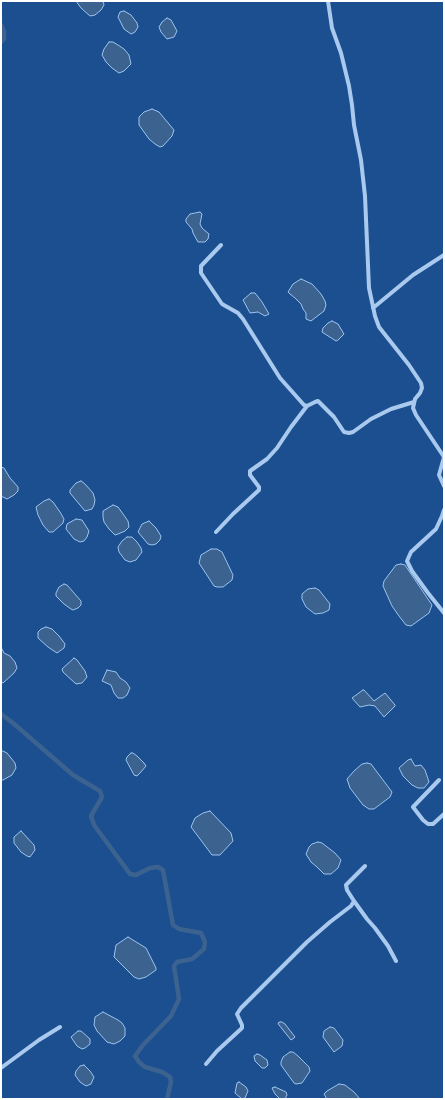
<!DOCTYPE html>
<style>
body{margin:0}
#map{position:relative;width:445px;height:1100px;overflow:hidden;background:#1b4f8f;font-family:Poppins,sans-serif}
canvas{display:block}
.frame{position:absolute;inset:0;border:2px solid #fff;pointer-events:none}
</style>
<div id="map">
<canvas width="445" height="1100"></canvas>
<div class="frame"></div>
</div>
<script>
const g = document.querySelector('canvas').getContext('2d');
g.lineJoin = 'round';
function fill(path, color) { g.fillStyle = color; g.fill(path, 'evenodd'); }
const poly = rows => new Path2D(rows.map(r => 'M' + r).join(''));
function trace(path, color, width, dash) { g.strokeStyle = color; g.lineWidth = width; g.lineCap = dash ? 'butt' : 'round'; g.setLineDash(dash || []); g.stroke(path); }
const water = poly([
 [76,1,103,1,104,5,101,10,95,15,90,16,81,8,76,1],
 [124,11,131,15,137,23,138,27,135,32,131,34,124,29,118,17,120,12,124,11],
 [167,18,171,20,177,31,174,37,167,39,161,32,159,27,162,22,167,18],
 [109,42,113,42,118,45,124,49,129,55,131,64,124,71,119,73,112,68,106,62,102,55,104,49,109,42],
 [152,109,159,112,174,130,172,136,163,146,160,147,155,144,149,139,139,125,139,117,144,112,152,109],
 [200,212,202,214,200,224,202,228,209,234,208,239,205,242,198,242,193,233,192,229,186,222,186,219,190,214,200,212],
 [301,279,312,284,321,294,325,301,326,305,324,311,311,321,306,319,306,313,303,309,301,304,295,298,290,294,288,292,293,284,301,279],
 [251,293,255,293,262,302,269,314,265,316,258,312,250,313,243,300,251,293],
 [332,321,338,324,344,334,338,340,336,341,322,332,323,328,328,323,332,321],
 [1,467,4,468,10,478,18,487,18,491,14,495,7,499,1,496,1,467],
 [81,481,85,484,93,493,95,500,94,505,92,509,85,511,70,493,70,490,76,483,81,481],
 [49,499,53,502,60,512,64,519,63,523,53,532,49,532,43,525,38,515,36,507,44,501,49,499],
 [113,505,118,507,128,521,129,527,125,531,118,534,115,535,109,529,104,522,103,517,103,511,113,505],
 [76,519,82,520,89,531,87,537,84,541,80,542,74,539,66,529,67,524,76,519],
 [149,521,156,528,161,536,160,540,156,544,152,545,148,544,138,532,142,524,149,521],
 [127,537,132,537,137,542,141,548,142,552,136,560,130,562,125,560,119,552,118,547,122,541,127,537],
 [211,549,217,549,222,552,233,575,232,580,223,587,217,587,214,586,199,563,201,555,211,549],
 [401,564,405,565,432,605,429,613,411,626,406,625,399,616,392,606,383,586,384,581,396,565,401,564],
 [64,584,67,585,81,601,81,605,78,608,73,610,71,609,64,604,56,596,56,593,59,587,64,584],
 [315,588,319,590,330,604,329,610,323,613,315,614,306,607,302,599,302,594,308,589,315,588],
 [46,627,52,629,59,636,65,644,64,648,57,653,48,647,38,638,38,632,41,629,46,627],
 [1,647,4,653,10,656,15,662,17,668,14,673,3,683,1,682,1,647],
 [74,658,77,660,85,671,87,677,82,683,76,684,63,672,62,669,74,658],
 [107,670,116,672,120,678,126,682,130,688,127,695,123,698,118,698,114,693,111,685,102,681,107,670],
 [363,690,364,690,374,701,385,693,395,705,395,706,384,717,375,706,369,705,360,707,352,698,363,690],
 [1,751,3,751,7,753,15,763,16,768,12,775,3,780,1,780,1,751],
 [131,753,133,753,137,756,144,763,146,766,140,773,137,776,134,775,126,760,127,757,131,753],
 [411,759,415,766,421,765,425,770,429,782,424,788,418,788,412,785,403,776,399,768,408,760,411,759],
 [367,763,371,764,392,792,390,797,374,809,369,809,363,805,350,788,347,779,354,771,362,764,367,763],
 [210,811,231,833,233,841,220,855,212,855,191,827,195,818,203,813,210,811],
 [21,831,34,845,35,850,30,857,27,856,21,852,14,843,14,837,21,831],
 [318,842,322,843,335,853,341,860,338,868,331,874,324,874,317,867,311,862,306,854,309,847,312,844,318,842],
 [128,937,146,948,156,968,156,970,146,977,139,979,134,977,114,957,116,945,128,937],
 [103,1012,118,1020,122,1023,125,1028,125,1036,120,1041,114,1044,107,1042,97,1031,94,1025,95,1017,103,1012],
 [280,1022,282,1022,285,1024,295,1037,294,1038,291,1040,279,1025,278,1023,280,1022],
 [330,1027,334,1028,343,1040,342,1046,334,1052,323,1037,324,1031,330,1027],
 [78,1031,81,1031,90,1039,90,1044,85,1048,82,1049,77,1046,71,1037,78,1031],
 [290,1052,293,1052,298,1056,309,1067,310,1071,302,1083,296,1084,294,1083,281,1065,281,1062,283,1057,290,1052],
 [257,1054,260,1055,267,1060,268,1065,265,1068,262,1068,255,1061,254,1056,257,1054],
 [84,1065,90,1071,94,1077,91,1084,86,1086,80,1082,75,1075,76,1071,80,1066,84,1065],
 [239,1082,246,1087,248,1091,245,1098,242,1099,235,1093,237,1083,239,1082],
 [339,1084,345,1085,354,1092,360,1099,327,1099,324,1094,327,1091,339,1084],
 [275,1087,286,1092,287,1095,285,1099,280,1099,275,1094,272,1088,275,1087]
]);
const canal = poly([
 [1,25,4,31,4,39,1,42],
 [1,714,13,723,73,775,100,791,102,797,91,816,94,825,130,874,136,875,150,868,158,867,163,870,173,925,179,929,201,933,205,942,204,949,192,959,177,962,174,966,179,999,171,1016,143,1045,135,1056,139,1062,145,1067,162,1072,170,1077,171,1082,167,1099]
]);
const street = poly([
 [328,1,332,28,341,53,349,86,352,105,354,125,361,160,365,196,369,288,375,316,379,327,409,365,421,383,422,388,420,393,415,399,413,408,416,415,444,457,439,475,444,486],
 [221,245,201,266,201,273,222,304,238,313,243,319,280,378,304,405,307,406,315,402,318,401,334,417,344,432,349,433,353,432,371,419,391,409,414,402],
 [373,308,413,275,444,255],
 [444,510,442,516,436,529,411,552,407,561,412,571,428,593,444,613],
 [216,532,233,514,259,490,259,487,250,475,250,471,267,459,277,448,291,427,307,406],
 [439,780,413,807,423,820,428,824,433,824,444,814],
 [354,901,367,919,375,928,388,946,396,961],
 [206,1064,217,1051,242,1028,242,1025,237,1014,241,1008,307,942,330,922,351,906,354,901,347,890,346,885,365,866],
 [1,1068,39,1040,60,1027]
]);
fill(water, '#3c6290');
trace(water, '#9cc4f0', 1);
trace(canal, '#3c6290', 4.5);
trace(street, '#a9c9ee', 4);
</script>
